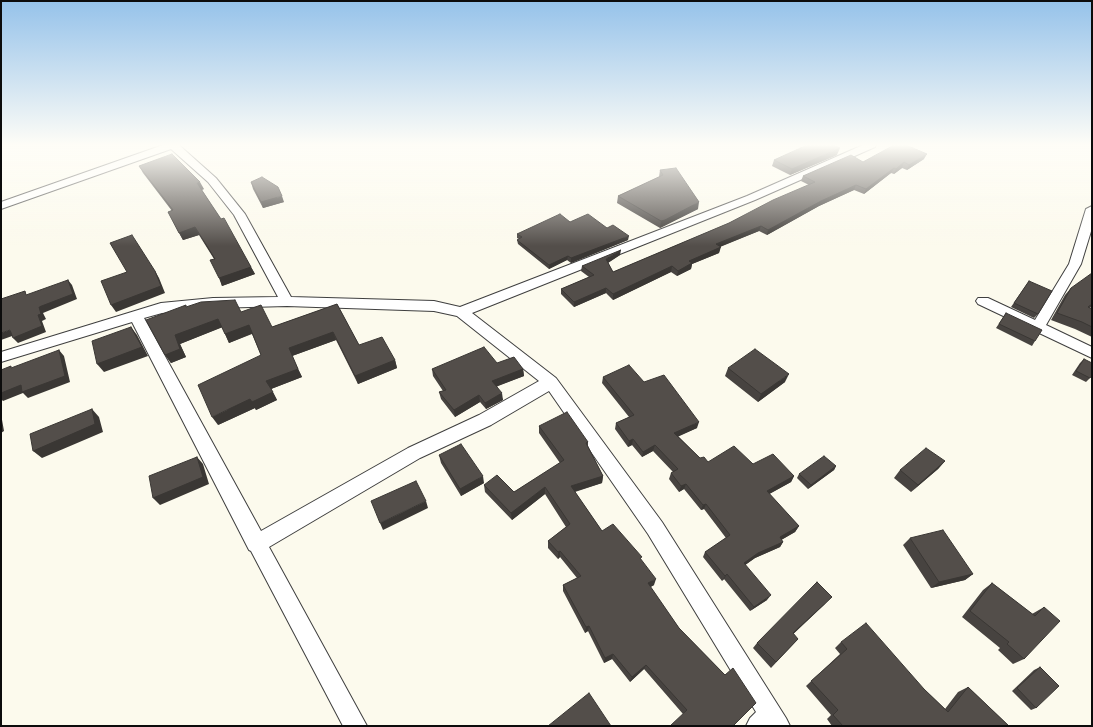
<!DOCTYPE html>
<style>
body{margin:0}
#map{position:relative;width:1093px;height:727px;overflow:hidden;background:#fcfaed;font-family:Bitter,serif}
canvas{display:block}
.frame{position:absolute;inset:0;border:2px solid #0c0c0c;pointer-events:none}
</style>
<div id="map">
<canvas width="1093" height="727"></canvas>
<div class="frame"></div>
</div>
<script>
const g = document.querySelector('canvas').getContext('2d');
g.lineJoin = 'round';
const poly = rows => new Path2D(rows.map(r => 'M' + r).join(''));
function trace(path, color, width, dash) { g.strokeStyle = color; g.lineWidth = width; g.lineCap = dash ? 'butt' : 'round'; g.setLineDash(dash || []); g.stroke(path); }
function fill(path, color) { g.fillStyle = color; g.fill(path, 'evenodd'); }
const street = poly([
 [163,145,179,145,216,178,245,214,291,297,434,301,460,307,747,196,863,145,876,145,875,147,755,200,472,313,556,378,662,522,786,718,790,726,746,726,750,718,756,712,648,534,549,391,491,425,420,458,269,547,367,726,343,726,251,551,249,550,132,322,1,362,1,352,161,303,213,298,278,297,234,215,208,182,171,149,1,209,1,202,163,145],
 [287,306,434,311,457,316,539,381,479,415,408,448,261,531,144,318,162,313,213,308,287,306],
 [1092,206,1092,228,1081,264,1046,325,1092,347,1092,358,978,304,976,301,978,298,988,298,1035,320,1069,264,1086,209,1092,206]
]);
const wall = poly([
 [837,155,790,175,772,166,774,160],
 [924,159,907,170,902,168,894,174,891,173,864,194,854,190,819,206,767,235,759,231,720,247,719,253,692,264,691,269,677,276,671,272,613,300,606,293,574,307,561,294,561,289,589,277,581,271,582,266,620,255,608,263,613,272,729,223,809,185,801,181,803,176,863,162],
 [139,166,204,189,202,190,251,267,255,274,222,286,214,259,199,235,183,240,168,212,172,211,143,173],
 [660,170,698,209,660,228,617,203,618,196,659,177],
 [251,182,284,202,263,208,253,189],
 [570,222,607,228,628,240,571,263,567,260,549,269,518,244,517,240,519,239,517,238,517,234],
 [1029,281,1038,314,1034,318,1011,307],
 [1071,288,1092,306,1090,308,1092,309,1092,337,1075,329,1051,320,1065,295],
 [337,304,359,345,395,360,397,368,358,384,336,340,292,356,302,377,271,389,277,400,256,410,255,408,218,425,261,355,252,334,229,343,222,327,180,344,186,357,171,363,165,355,187,307,241,312,272,327],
 [1006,313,1035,341,1032,346,996,328],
 [1084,359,1090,378,1086,382,1072,375,1080,363],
 [497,363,523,369,524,376,497,386,503,400,486,409,480,402,455,417,441,399,439,392,443,391,433,376,432,369],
 [728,368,785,382,758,402,725,376],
 [603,377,644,382,697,428,678,436,700,458,708,462,753,464,794,476,791,482,769,494,799,526,795,532,781,540,783,542,780,547,755,558,745,565,767,600,750,611,724,579,722,581,703,557,705,552,726,538,704,509,701,510,684,489,679,492,669,479,671,473,673,472,653,451,642,457,632,445,628,447,615,429,616,423,629,417,602,383],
 [539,426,588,442,588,446,603,476,602,483,575,492,602,531,641,560,654,585,650,587,679,628,725,675,683,714,644,669,630,682,612,659,604,663,588,631,585,633,563,591,563,585,577,578,560,557,558,559,548,548,548,541,566,527,545,494,512,520,485,492,484,485,514,492,560,463,539,433],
 [439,455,484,483,461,496,441,463],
 [945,461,938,469,911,492,894,478,900,470],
 [836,466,834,470,808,489,797,478,799,474],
 [910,538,973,574,965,580,931,588,903,545],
 [992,583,1032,614,1044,607,1024,659,1013,664,998,650,1000,648,962,617,983,590],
 [826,603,793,634,798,639,771,668,753,648,757,643],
 [841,642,924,689,945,709,958,692,968,687,1009,726,832,726,827,719,831,715,806,686,840,654,835,648],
 [1040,667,1036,708,1031,710,1012,691,1034,670]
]);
const shadedWall = poly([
 [840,148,837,155,790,175,792,169],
 [927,154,924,159,907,170,909,165],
 [904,162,902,168,894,174,896,169],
 [894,168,891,173,864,194,866,189],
 [200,182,204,189,200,190,197,183],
 [856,185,854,190,819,206,767,235,768,230,821,201],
 [282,196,284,202,263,208,261,202],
 [699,202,698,209,660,228,661,221],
 [761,226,759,231,714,249,716,244],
 [195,227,199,235,183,240,179,233],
 [629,236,628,240,571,263,571,258],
 [721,247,719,253,692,264,691,269,677,276,678,271,689,261],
 [621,250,620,255,606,264,606,259],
 [568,256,567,260,549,269,549,265],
 [672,266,671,272,613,300,613,294],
 [251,267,255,274,222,286,219,278],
 [155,271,159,278,165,293,116,312,111,305],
 [68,280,72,285,77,299,43,313,46,319,42,321,46,332,18,343,13,338,38,315,39,307],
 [606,288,606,293,574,307,574,302],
 [218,319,223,327,180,344,186,357,171,363,165,355,175,335],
 [249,325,253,333,229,343,225,334],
 [131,327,137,335,148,356,104,372,97,364],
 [10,330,15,335,1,340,1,333],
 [333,332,336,340,292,356,289,348],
 [59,350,64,356,70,382,28,398,23,393,3,401,1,399,1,393],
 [395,360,397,368,358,384,355,376],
 [298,369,302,377,271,389,266,381],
 [523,369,524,376,493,388,492,381],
 [789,374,785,382,758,402,761,394],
 [273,392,277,400,256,410,255,408,218,425,212,417,250,399],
 [502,393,503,400,486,409,485,403],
 [479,395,480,402,455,417,454,410],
 [92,409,99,417,103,432,42,458,33,451],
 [1,414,4,431,1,433],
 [699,422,697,428,673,439,674,433],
 [633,439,632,445,628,447,629,441],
 [655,445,653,451,642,457,643,452],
 [197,457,203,464,209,484,160,505,153,498],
 [945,461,938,469,911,492,918,485],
 [836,466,834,470,808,489,811,485],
 [483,476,484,483,461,496,460,489],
 [603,476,602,483,570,493,571,486],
 [794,476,791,482,764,497,767,491],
 [686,484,684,489,679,492,681,486],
 [545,487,545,494,512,520,511,513],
 [426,501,428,508,383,530,380,523],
 [706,504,704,509,701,510,703,505],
 [799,526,795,532,776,543,780,537],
 [783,542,780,547,755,558,741,568,744,563,758,553],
 [560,551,560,557,558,559,558,552],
 [727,574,724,579,722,581,725,576],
 [973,574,965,580,931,588,939,582],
 [656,579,654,585,646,590,648,583],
 [771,595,767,600,750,611,754,607],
 [832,597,826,603,788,639,793,633],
 [589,626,588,631,585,633,586,627],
 [613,654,612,659,604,663,605,658],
 [646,665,644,669,630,682,632,677]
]);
const building = poly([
 [807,145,833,145,840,148,792,169,774,160,807,145],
 [894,145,906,145,927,154,909,165,904,162,896,169,894,168,866,189,856,185,821,201,768,230,761,226,716,244,721,247,689,261,692,263,678,271,672,266,613,294,606,288,574,302,561,289,594,275,582,266,621,250,606,259,613,272,729,223,773,200,815,182,803,176,851,155,863,162,894,145],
 [172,154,200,182,197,183,221,219,224,218,251,267,219,278,210,260,215,259,195,227,179,233,168,212,173,210,139,166,172,154],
 [676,168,699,202,665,220,661,221,618,196,663,175,660,170,676,168],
 [262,177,278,187,282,196,261,202,251,182,262,177],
 [560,214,570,222,588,214,607,228,613,225,629,236,571,258,568,256,549,265,517,240,522,237,517,234,560,214],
 [132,235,155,271,161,286,111,305,101,281,127,272,110,243,132,235],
 [1092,273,1092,304,1088,307,1092,309,1092,327,1082,322,1057,313,1071,288,1092,273],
 [68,280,73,294,39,307,41,314,38,315,42,326,13,338,10,330,1,333,1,299,25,291,26,295,68,280],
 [1029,281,1052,291,1038,314,1014,303,1029,281],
 [235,300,241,312,261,305,272,327,337,304,359,345,382,337,395,360,355,376,333,332,289,348,298,369,266,381,273,392,252,402,250,399,212,417,198,385,261,355,249,325,225,334,218,319,175,335,180,349,165,355,146,320,186,305,186,307,201,302,235,300],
 [1006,313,1042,330,1035,341,999,324,1006,313],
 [131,327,142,347,97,364,92,341,131,327],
 [484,347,497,363,514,357,523,369,492,381,502,393,485,403,479,395,454,410,439,392,446,390,432,369,484,347],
 [755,349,789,374,761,394,728,368,755,349],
 [59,350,65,376,22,392,21,385,1,393,1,370,11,366,11,368,59,350],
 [1084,359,1092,363,1092,375,1090,378,1076,371,1084,359],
 [629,365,644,382,664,375,699,422,674,433,700,458,704,457,708,462,734,446,753,464,773,454,794,476,767,491,799,526,780,537,783,542,758,553,744,563,771,595,754,607,727,574,725,576,705,552,730,535,706,504,703,505,686,484,681,486,671,473,678,469,655,445,643,452,633,439,629,441,616,423,634,415,603,377,629,365],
 [92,409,95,424,33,451,30,434,92,409],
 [567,412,588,442,586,443,603,476,571,486,602,531,613,524,642,557,640,558,656,579,648,583,679,628,725,675,733,668,756,703,733,726,670,726,687,710,646,665,632,677,613,654,605,658,589,626,586,627,563,585,581,576,560,551,558,552,548,541,570,524,545,487,511,513,484,485,497,475,514,492,564,460,539,426,567,412],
 [461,444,483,476,460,489,439,455,461,444],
 [926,448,945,461,918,485,900,470,926,448],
 [824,456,836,466,811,485,799,474,824,456],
 [197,457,203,477,153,498,149,476,197,457],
 [416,481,426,501,380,523,371,501,416,481],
 [943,530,973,574,939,582,910,538,943,530],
 [817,582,832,597,793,633,798,639,776,662,757,643,817,582],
 [992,583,1035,616,1044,607,1060,621,1024,659,1007,644,1009,642,970,611,992,583],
 [866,623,924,689,948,712,968,687,1009,726,843,726,833,715,838,710,811,681,847,649,841,642,866,623],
 [1040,667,1059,686,1036,708,1017,688,1040,667],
 [589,693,611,726,548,726,589,693]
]);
trace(street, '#3f3f3f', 2);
fill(street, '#fff');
fill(wall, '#474340');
fill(shadedWall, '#3a3734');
fill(building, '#534e4a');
trace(building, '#3a3734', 1);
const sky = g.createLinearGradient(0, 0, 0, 246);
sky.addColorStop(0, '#95c2ea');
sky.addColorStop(0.59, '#fefdf7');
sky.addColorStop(1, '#fefdf700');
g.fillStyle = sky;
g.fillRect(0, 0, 1093, 246);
</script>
